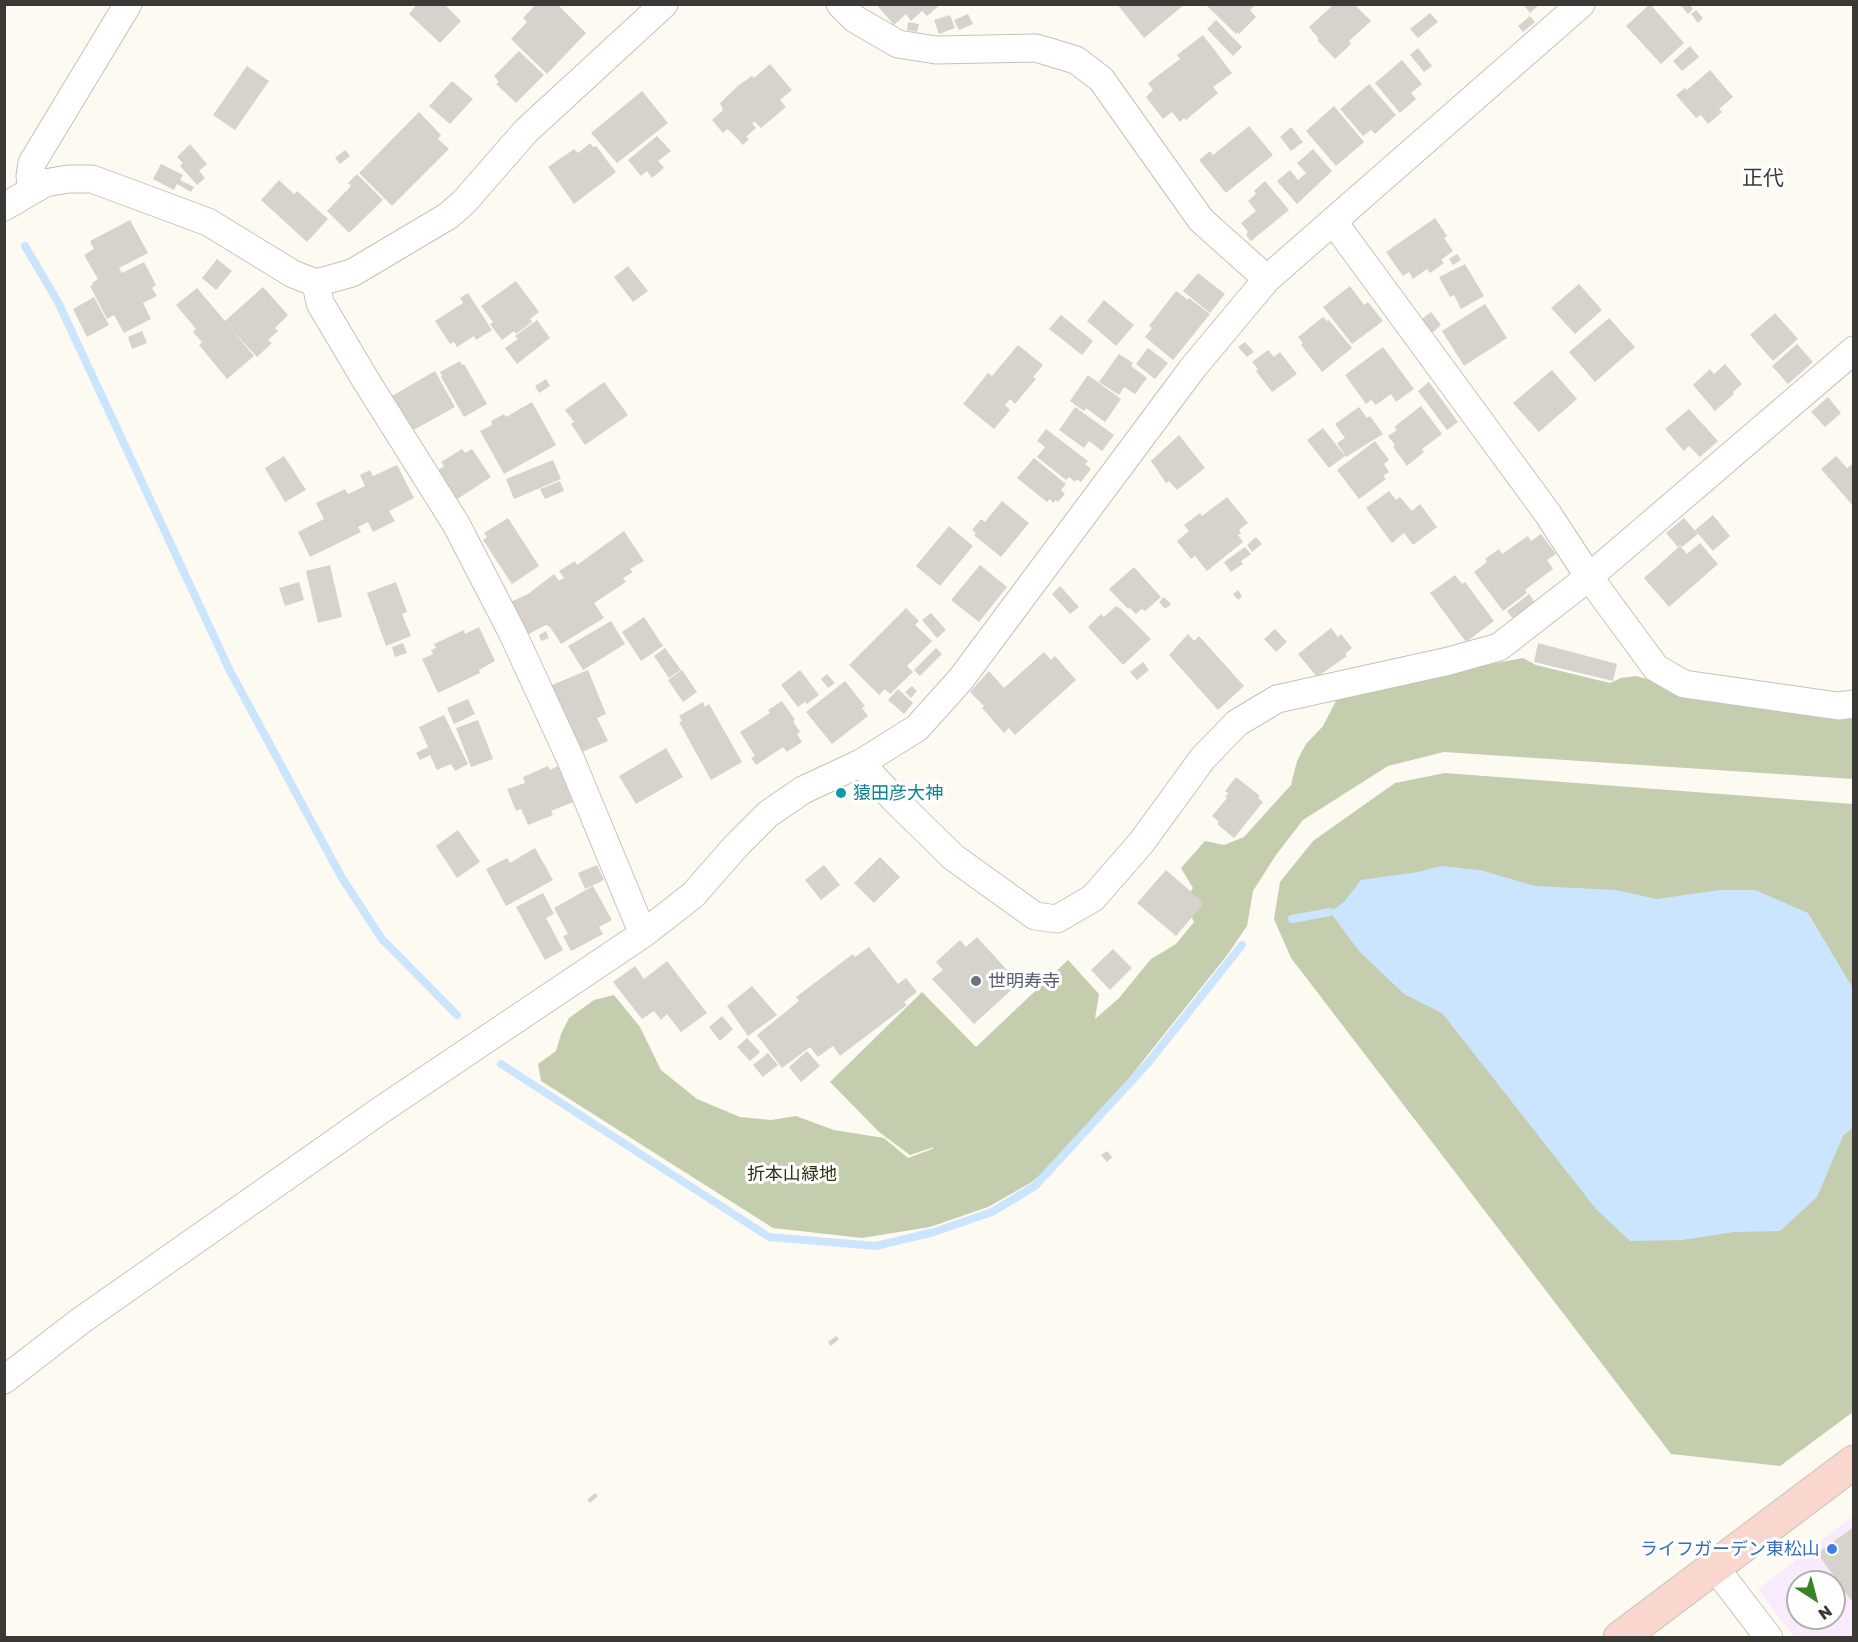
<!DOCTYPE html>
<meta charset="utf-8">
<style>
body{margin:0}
#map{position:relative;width:1858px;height:1642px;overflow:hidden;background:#fdfaf2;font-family:"Golos Text",sans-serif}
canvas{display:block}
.frame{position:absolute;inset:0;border:6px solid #3a3936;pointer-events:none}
.north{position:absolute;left:1786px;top:1570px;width:60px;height:60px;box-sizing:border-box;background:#fff;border:2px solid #b0b0af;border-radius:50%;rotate:144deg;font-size:16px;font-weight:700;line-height:24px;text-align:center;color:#3a3936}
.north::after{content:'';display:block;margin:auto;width:21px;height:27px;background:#388228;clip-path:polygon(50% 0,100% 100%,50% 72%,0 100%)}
</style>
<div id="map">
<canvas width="1858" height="1642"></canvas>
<div class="frame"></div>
<div class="north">N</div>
</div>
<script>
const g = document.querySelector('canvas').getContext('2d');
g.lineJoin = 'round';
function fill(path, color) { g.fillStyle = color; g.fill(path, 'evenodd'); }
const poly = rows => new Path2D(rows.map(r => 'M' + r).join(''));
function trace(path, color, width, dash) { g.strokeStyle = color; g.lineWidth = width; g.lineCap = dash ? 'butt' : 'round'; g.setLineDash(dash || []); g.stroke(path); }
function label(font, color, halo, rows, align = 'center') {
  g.font = font + ' "Golos Text","Noto Sans JP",sans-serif'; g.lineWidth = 6; g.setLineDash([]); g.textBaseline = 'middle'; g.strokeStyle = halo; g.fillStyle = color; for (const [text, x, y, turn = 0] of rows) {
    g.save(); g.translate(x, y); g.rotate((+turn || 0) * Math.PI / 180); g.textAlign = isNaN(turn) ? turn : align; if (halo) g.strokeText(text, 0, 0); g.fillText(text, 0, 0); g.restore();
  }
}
const commercial = poly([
 [1853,1516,1853,1637,1794,1637,1758,1589],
 [1798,1582,1834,1582,1834,1618,1798,1618]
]);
const green = poly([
 [1523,658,1536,665,1610,683,1621,678,1636,676,1672,686,1853,711,1853,779,1444,752,1388,766,1303,820,1276,855,1253,891,1247,926,1228,954,1119,1091,1042,1173,1032,1182,988,1207,930,1227,862,1238,773,1228,541,1081,538,1064,556,1051,561,1034,569,1018,594,1000,614,995,640,1027,661,1070,697,1099,740,1117,771,1120,796,1116,834,1130,884,1138,908,1158,932,1149,934,1147,910,1155,879,1132,830,1082,922,992,976,1047,1068,960,1099,994,1095,1019,1119,998,1151,959,1176,944,1194,922,1188,910,1187,897,1193,888,1181,868,1205,841,1224,845,1244,837,1291,785,1297,761,1306,744,1323,726,1338,697,1453,671],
 [1445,773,1853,804,1853,1412,1780,1466,1671,1454,1291,958,1274,919,1280,882,1313,841,1395,783]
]);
const water = poly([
 [1441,866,1480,870,1535,886,1616,890,1657,899,1719,890,1755,890,1808,913,1854,990,1853,1127,1843,1136,1817,1197,1780,1231,1734,1232,1682,1240,1630,1241,1596,1209,1442,1013,1404,994,1359,951,1330,912,1344,902,1361,880,1418,872]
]);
const stream = poly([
 [25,246,58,302,230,671,342,878,382,939,457,1015],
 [1292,919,1330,912],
 [501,1064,769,1237,876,1246,934,1232,992,1212,1035,1186,1148,1063,1242,945]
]);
const building = poly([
 [417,4,444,4,461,21,440,43,409,14],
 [536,4,557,4,586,33,547,74,511,39,527,22,523,18],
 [876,4,941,4,927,16,922,11,911,21,906,14,894,25],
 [1117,4,1185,4,1144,38],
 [1208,4,1256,4,1250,10,1256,17,1239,34,1238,32,1236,34,1207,6],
 [1523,4,1540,4,1530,13],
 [1650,4,1684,43,1661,64,1626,26],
 [1683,4,1689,4,1693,9,1688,14,1681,6],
 [1333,5,1355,5,1371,21,1349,41,1351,44,1335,59,1317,40,1319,39,1309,27],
 [1696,10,1703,18,1698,23,1691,14],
 [1430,13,1438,22,1418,38,1410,29],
 [968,14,973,24,959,30,954,20],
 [950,15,955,28,939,34,934,20],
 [1530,16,1535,22,1523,32,1518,26],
 [1216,20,1242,47,1233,56,1207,29],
 [908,22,919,24,917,32,907,30],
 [1203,35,1232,73,1213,87,1218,93,1186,120,1184,118,1180,122,1172,112,1163,119,1146,97,1153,90,1148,83,1180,59,1177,55],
 [1690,46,1699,57,1682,71,1673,61],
 [1418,48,1432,66,1424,72,1410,55],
 [519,51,544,75,516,103,496,84,499,82,494,76],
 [1402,60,1422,84,1411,93,1416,99,1400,113,1375,83],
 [770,64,792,90,780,100,786,107,761,128,755,122,752,123,756,128,746,137,749,139,743,145,731,132,727,129,723,133,712,120,723,110,720,103,739,85,752,76,754,78],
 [247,66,269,81,235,130,213,115],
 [1710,70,1733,97,1719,109,1722,112,1708,124,1701,115,1696,118,1676,95,1685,88,1687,90],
 [452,81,473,99,450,124,429,106],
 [1369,84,1396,115,1375,134,1371,130,1363,136,1340,109],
 [642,91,668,123,617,163,591,133],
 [1334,106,1364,142,1336,166,1306,131],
 [419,112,441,135,438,139,449,149,392,206,359,173],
 [1249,126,1273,155,1226,193,1199,160,1210,151,1213,155],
 [1291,127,1303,142,1291,151,1280,137],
 [657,136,671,151,658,161,664,168,652,178,647,171,641,176,628,160],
 [590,143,593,147,596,146,616,172,574,204,548,167,574,149,578,153],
 [190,144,207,164,199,171,205,178,197,185,180,166,183,163,177,157],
 [1313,149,1332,171,1297,204,1277,181,1290,170,1298,180,1306,173,1297,163],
 [345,150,350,156,340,164,335,158],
 [161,164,183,175,180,180,194,187,191,192,177,184,174,190,153,179],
 [357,174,383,200,349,233,327,211,351,186,348,183],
 [279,180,294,194,297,191,328,219,307,242,261,200],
 [1265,181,1289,210,1251,241,1246,235,1248,232,1241,223,1256,211,1248,201,1256,194,1254,191],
 [1435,218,1447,236,1444,238,1453,251,1441,260,1444,263,1430,273,1427,269,1413,279,1409,272,1403,276,1386,252],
 [130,220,148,253,119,268,122,273,144,262,156,285,152,288,157,296,143,303,151,319,124,333,114,315,107,319,90,286,93,285,92,283,98,279,84,255,94,249,90,241],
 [1457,254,1461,260,1453,265,1449,259],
 [217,259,232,271,216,290,202,278],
 [1465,264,1484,296,1461,309,1454,295,1450,297,1439,277],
 [628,266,648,291,633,302,614,277],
 [1198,273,1225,294,1210,313,1183,291],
 [516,281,539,312,530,319,532,322,516,334,514,331,502,340,490,324,493,322,481,306],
 [1579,284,1602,310,1575,334,1551,308],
 [1350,286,1364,305,1368,302,1383,321,1352,344,1323,307],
 [263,287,288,315,275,328,278,331,268,340,272,343,257,357,232,330,254,356,227,379,199,345,202,342,193,332,196,329,176,305,197,288,225,321],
 [1176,291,1188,300,1189,298,1210,314,1173,360,1145,337,1152,328,1149,326],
 [468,293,492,330,476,340,474,336,457,347,454,342,450,344,435,321,463,303,460,298],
 [94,297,109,325,87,337,73,309],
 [1104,300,1134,325,1116,346,1087,321],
 [1485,304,1507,338,1464,366,1442,331],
 [1431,312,1441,325,1432,333,1422,319],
 [1775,313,1798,339,1773,361,1750,335],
 [1061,315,1093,341,1082,355,1049,329],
 [1323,317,1327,321,1329,320,1352,348,1322,372,1301,345,1303,343,1298,337],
 [1609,318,1635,347,1595,382,1569,352],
 [537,320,550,338,517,364,505,348,518,339,515,336],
 [142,331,147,343,132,349,128,337],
 [1245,342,1254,352,1247,357,1238,347],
 [1797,344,1813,362,1788,384,1772,366],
 [1018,345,1043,365,1033,377,1036,379,1015,404,1010,399,1005,405,1010,410,994,429,963,404,988,373,992,376],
 [1383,347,1414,389,1396,402,1391,394,1376,405,1371,400,1366,404,1345,375],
 [1148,348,1168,363,1155,379,1136,364],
 [1268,350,1274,357,1280,352,1297,374,1272,392,1256,371,1258,369,1252,362],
 [1119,354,1133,363,1131,366,1147,378,1135,394,1124,387,1119,395,1099,382],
 [460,361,462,365,464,364,487,404,464,417,441,377,442,376,440,372],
 [1725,364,1742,384,1733,392,1734,394,1715,411,1693,385,1710,369,1714,374],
 [1552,370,1577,399,1539,432,1513,403],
 [435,371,455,407,410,432,392,396],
 [1088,375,1121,399,1105,422,1086,408,1084,411,1070,401],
 [546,379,550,386,539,393,535,386],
 [604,382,628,415,585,445,571,424,574,422,565,410],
 [1429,382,1458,422,1447,430,1418,391],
 [1828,397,1841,413,1825,427,1811,412],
 [532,402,556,445,504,474,480,431,492,425,491,421,504,414,506,417],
 [1421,406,1442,434,1422,449,1424,452,1407,466,1393,447,1395,445,1388,436,1397,430,1394,427],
 [1075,407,1114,435,1102,451,1089,441,1084,448,1059,430],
 [1359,407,1367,418,1370,416,1383,434,1346,457,1337,443,1345,438,1335,424],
 [1689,409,1718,441,1700,457,1689,446,1684,451,1665,429],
 [1323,428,1345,456,1329,468,1307,440],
 [1046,429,1088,461,1085,464,1091,469,1081,482,1077,479,1075,482,1069,477,1066,480,1037,457,1045,447,1037,441],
 [1179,435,1205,468,1177,490,1169,481,1166,483,1151,461],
 [1375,441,1389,460,1384,464,1389,472,1383,476,1386,479,1359,499,1337,470],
 [462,449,465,453,472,449,491,477,456,500,437,471,444,466,441,462],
 [284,456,306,490,285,502,265,468],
 [1836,456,1847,468,1854,463,1854,507,1821,469],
 [1034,458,1066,484,1061,490,1065,494,1058,502,1056,500,1053,503,1050,499,1047,502,1017,478],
 [553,460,561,479,514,499,506,479],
 [397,465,414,498,389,511,395,521,373,532,368,522,358,527,361,532,310,557,298,532,324,519,316,503,345,489,348,494,365,486,360,475,370,470,373,476],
 [560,481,564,491,545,499,540,489],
 [1389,491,1396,500,1400,497,1412,511,1420,504,1437,527,1413,545,1404,533,1392,543,1366,508],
 [1227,497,1248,523,1239,530,1241,533,1238,535,1243,542,1207,571,1195,556,1191,559,1177,541,1189,531,1184,525,1200,513,1202,516],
 [1002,501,1029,523,1001,557,974,535,976,533,972,530,981,519,985,522],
 [1713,515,1730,536,1713,551,1695,530],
 [508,518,539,566,512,584,483,540,487,537,484,533],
 [1684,518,1698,534,1682,547,1680,545,1678,547,1666,533],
 [949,526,973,546,940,586,916,566],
 [624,531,644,561,630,569,633,572,623,578,626,582,594,603,604,618,561,644,550,627,546,625,525,636,508,603,528,594,554,574,559,581,564,578,559,571,575,561,577,565],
 [1541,534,1556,554,1547,560,1553,569,1525,590,1527,593,1503,611,1474,572,1487,562,1485,559,1499,549,1502,554,1528,536,1531,541],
 [1256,537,1262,544,1252,552,1247,545],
 [1700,543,1718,564,1669,607,1644,578,1680,546,1687,554],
 [1245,547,1251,554,1241,561,1243,564,1231,572,1224,562],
 [330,565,342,617,318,623,306,571],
 [980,565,1007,587,979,622,951,600],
 [1134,567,1161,597,1145,611,1142,609,1136,614,1130,608,1128,609,1109,589],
 [1455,575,1462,584,1465,582,1494,621,1466,642,1430,593],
 [299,582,304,600,285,606,279,588],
 [396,582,407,612,402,614,411,636,386,646,367,593],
 [1060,586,1079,607,1070,614,1052,594],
 [1238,590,1242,596,1238,600,1233,594],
 [1529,594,1536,604,1514,620,1507,611],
 [1164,597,1171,604,1165,609,1159,602],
 [1116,606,1118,608,1119,607,1151,639,1123,665,1088,627,1101,614,1104,617],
 [906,608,919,621,915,625,932,641,907,666,913,672,890,694,885,689,879,695,849,665],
 [931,613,946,630,937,638,922,620],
 [644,617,663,646,641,661,622,632],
 [611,621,625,644,583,670,568,646],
 [479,627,495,661,479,670,480,673,438,693,422,659,433,654,431,650,436,648,434,644,464,630,465,634],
 [1331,628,1338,637,1341,634,1352,648,1345,654,1347,656,1317,677,1298,654],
 [1275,629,1287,642,1276,652,1264,639],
 [546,631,549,638,541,641,539,635],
 [1188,634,1194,641,1199,636,1244,686,1218,710,1169,655],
 [403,643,407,653,395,657,392,647],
 [1538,643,1617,664,1613,681,1534,662],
 [665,648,681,670,669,678,654,656],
 [936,648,942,654,920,676,914,670],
 [1044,652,1051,660,1055,656,1076,680,1015,735,1009,728,1004,733,982,708,984,706,970,692,989,671,1004,688],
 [1143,662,1149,670,1137,680,1130,672],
 [588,670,606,714,597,718,608,741,580,753,552,685],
 [682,670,697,692,683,702,668,680],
 [800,670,819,695,807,704,805,702,798,707,781,685],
 [827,674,835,683,828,688,821,679],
 [845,681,865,706,862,708,868,716,832,744,806,712],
 [912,686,917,691,911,698,905,692],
 [898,689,913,703,904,714,888,700],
 [468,699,475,714,454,724,447,708],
 [782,701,795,720,793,721,800,732,797,734,802,742,787,752,783,747,756,765,751,758,755,756,740,732,770,713,768,710],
 [703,702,705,707,709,704,742,762,711,780,679,722,682,721,679,716],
 [444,715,468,764,455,771,451,764,437,770,430,755,420,760,416,753,428,747,419,727],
 [478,720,493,759,471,767,456,728],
 [666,748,683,777,636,804,619,776],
 [548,766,550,770,558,766,573,802,551,811,553,815,528,825,521,809,516,811,507,789,525,783,523,777],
 [1236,777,1260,796,1258,798,1263,802,1234,838,1217,824,1219,822,1212,816,1227,798,1225,797,1228,793,1225,791],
 [458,830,480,862,457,878,436,846],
 [535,848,553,880,506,906,486,869,507,858,510,863],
 [880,857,900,877,874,903,854,883],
 [597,865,604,880,585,889,578,873],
 [824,865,840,885,821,900,805,880],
 [1166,870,1204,903,1176,936,1137,903],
 [593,886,612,920,599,927,603,934,571,951,563,936,568,934,554,908],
 [543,893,554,914,546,918,563,950,545,960,516,907],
 [977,937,1019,983,974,1024,932,979,943,970,936,962,960,940,966,947],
 [869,947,898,984,906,978,917,992,904,1002,907,1005,840,1056,833,1046,818,1057,810,1047,782,1068,757,1035,799,1001,796,997,853,954,855,957],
 [1113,949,1132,968,1110,990,1091,970],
 [667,961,707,1013,681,1032,667,1014,661,1020,654,1011,642,1019,613,982,635,966,644,979],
 [752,986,777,1015,748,1036,727,1006],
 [722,1016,733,1029,720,1041,709,1027],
 [747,1038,760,1052,750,1061,737,1047],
 [807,1051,820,1066,801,1082,789,1067],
 [768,1053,778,1065,763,1077,753,1065],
 [1107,1151,1112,1157,1107,1162,1101,1155],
 [836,1336,839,1339,831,1346,828,1342],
 [595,1493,598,1496,590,1503,587,1500],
 [1854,1527,1854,1604,1817,1553]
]);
const street = poly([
 [840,4,855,19,898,44,936,50,1036,48,1076,60,1101,79,1201,220,1267,279],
 [32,189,30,176,32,163,128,4],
 [4,207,45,183,68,179,92,179,208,222,293,274,316,283,352,273,448,216,464,202,526,131,664,4],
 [1333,221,1548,514,1589,577,1656,668,1684,684,1838,706,1854,704],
 [316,283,320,303,365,379,456,524,512,632,571,760,643,934],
 [861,763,893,798,953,857,1035,916,1057,919,1093,898,1141,843,1203,758,1237,723,1277,699,1449,661,1499,647,1589,577,1854,350],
 [4,1380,79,1322,381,1110,643,934,693,895,736,846,768,814,803,790,861,763,917,728,961,679,1192,369,1267,279,1581,4],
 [1714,1566,1769,1638]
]);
const secondary = poly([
 [1620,1638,1854,1462]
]);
const markers = [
 [841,793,6,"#0f9aa8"],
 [976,981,6,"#6b7280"],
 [1832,1549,6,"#3f7fe0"]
];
const cultureNames = [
 ["猿田彦大神",853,793]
];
const worshipNames = [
 ["世明寿寺",988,981]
];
const parkNames = [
 ["折本山緑地",792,1174]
];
const shopNames = [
 ["ライフガーデン東松山",1820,1549]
];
const quarterNames = [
 ["正代",1763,178]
];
fill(commercial, '#f9eafd');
fill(green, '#c4ceae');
fill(water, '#cbe5fe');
trace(stream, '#cbe5fe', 8);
fill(building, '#d6d3cc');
trace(street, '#c5c2bb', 29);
trace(secondary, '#c5c2bb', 35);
trace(street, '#fff', 27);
trace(secondary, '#fad7ce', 33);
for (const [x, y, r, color] of markers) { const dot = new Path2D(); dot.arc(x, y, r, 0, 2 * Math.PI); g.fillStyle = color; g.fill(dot); trace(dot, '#fff', 2); }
label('18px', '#0d838f', '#fff', cultureNames, 'left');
label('18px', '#5b616d', '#fff', worshipNames, 'left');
label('18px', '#2c360e', '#fff', parkNames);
label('18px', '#366cbe', '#fff', shopNames, 'right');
label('21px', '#3a3936', '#fff', quarterNames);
</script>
